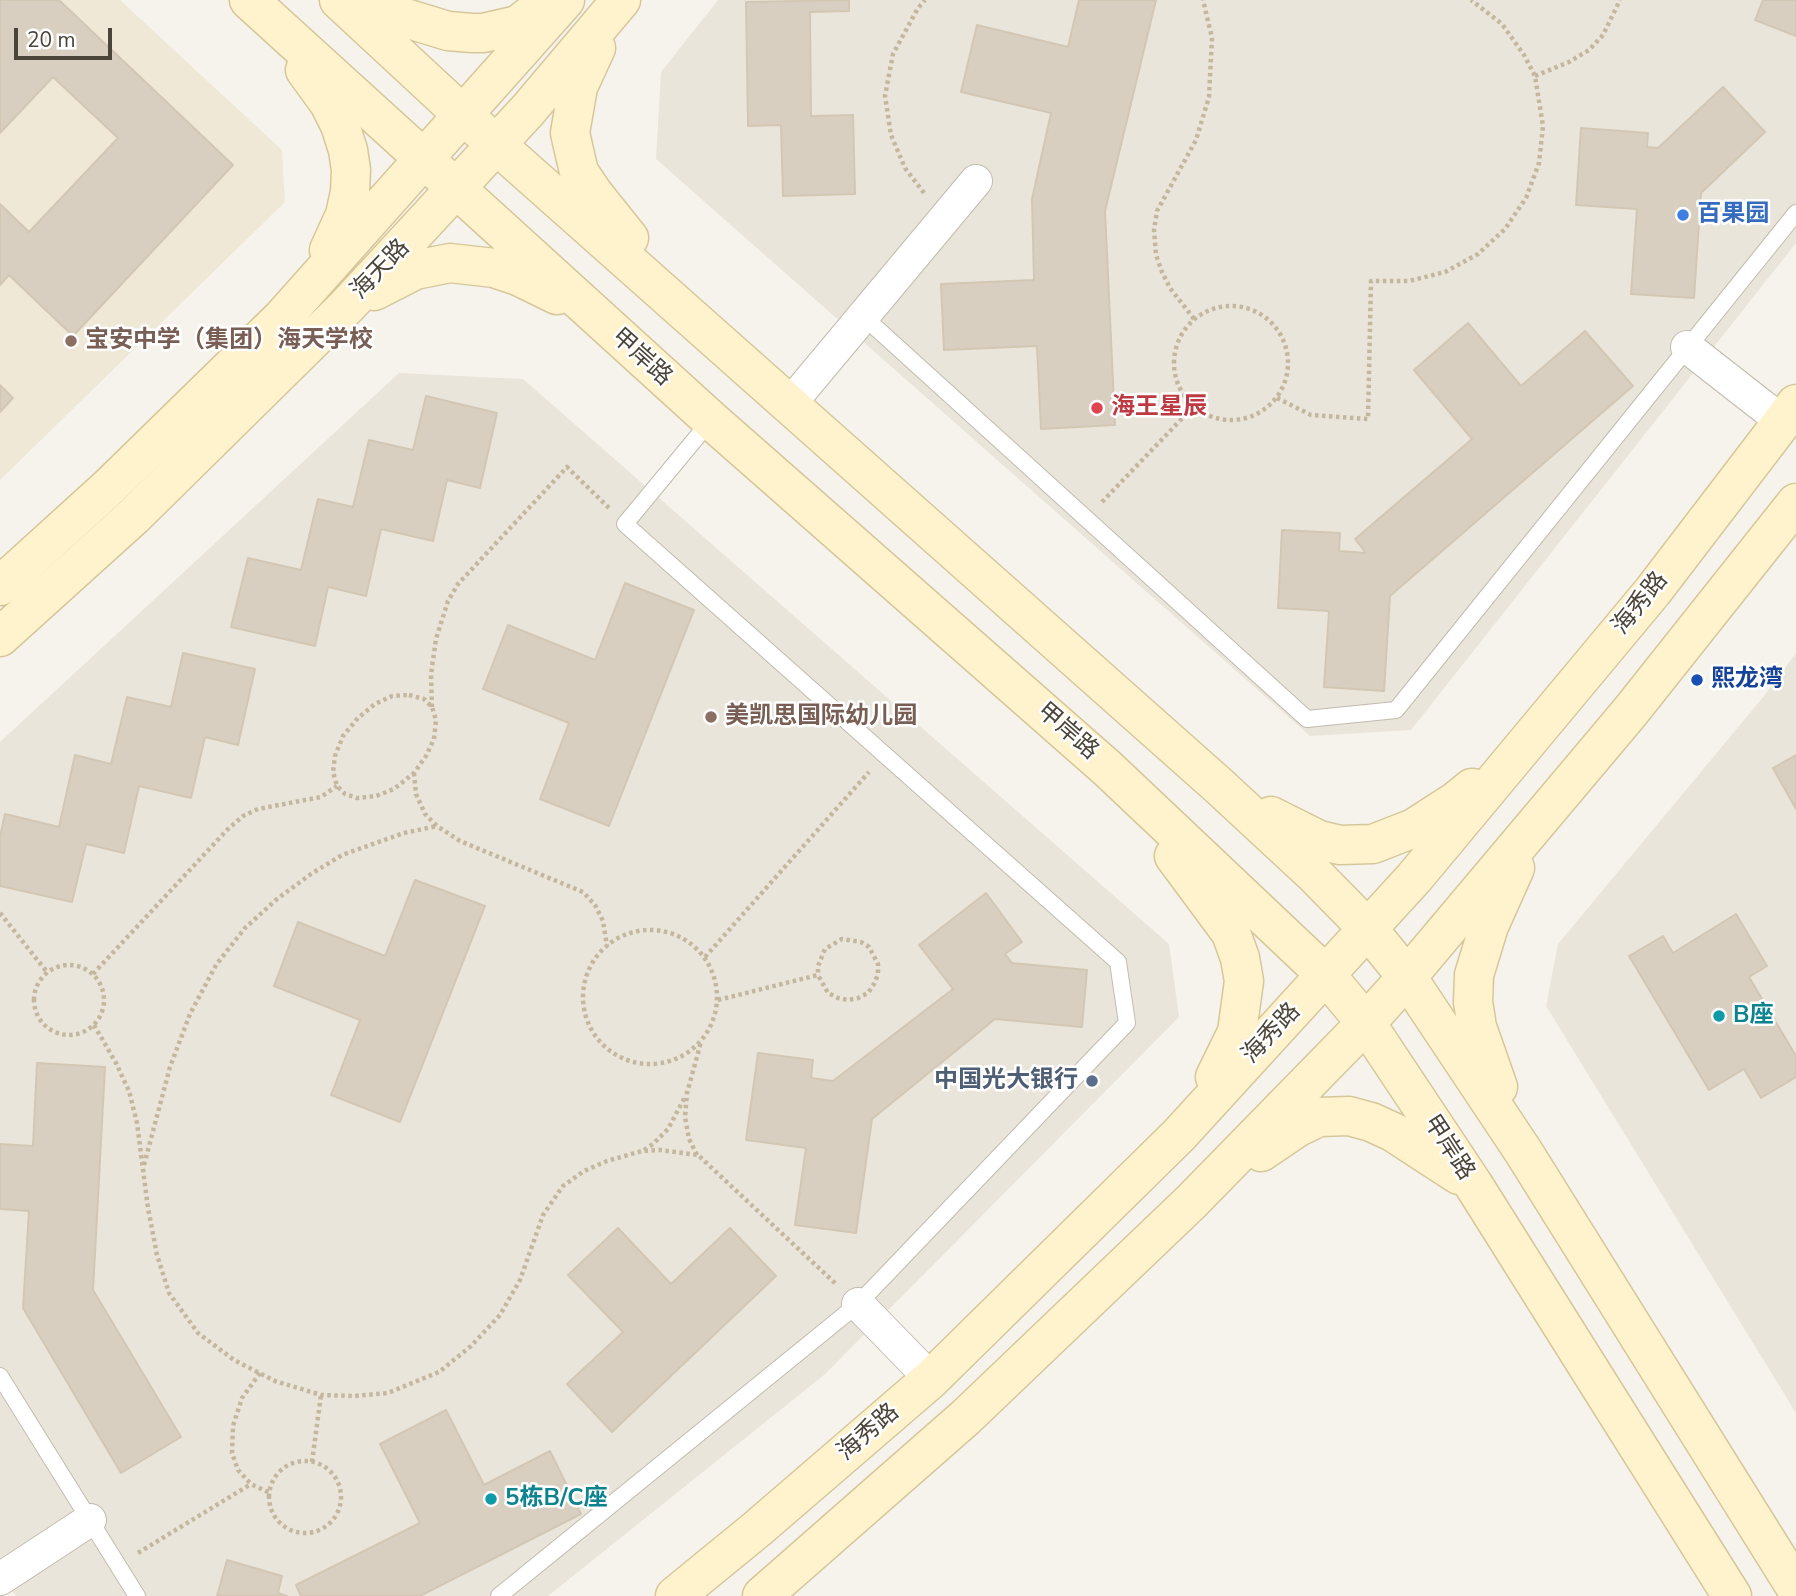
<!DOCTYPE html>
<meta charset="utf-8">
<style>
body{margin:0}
#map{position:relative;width:1796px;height:1596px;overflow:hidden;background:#f6f3ec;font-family:"Nunito Sans",sans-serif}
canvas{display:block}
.scale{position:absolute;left:14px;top:28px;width:98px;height:32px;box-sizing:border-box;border:4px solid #4b4439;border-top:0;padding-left:9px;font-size:21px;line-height:24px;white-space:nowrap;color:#4b4439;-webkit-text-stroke:5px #fff;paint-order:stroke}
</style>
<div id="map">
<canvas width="1796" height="1596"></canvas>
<div class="scale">20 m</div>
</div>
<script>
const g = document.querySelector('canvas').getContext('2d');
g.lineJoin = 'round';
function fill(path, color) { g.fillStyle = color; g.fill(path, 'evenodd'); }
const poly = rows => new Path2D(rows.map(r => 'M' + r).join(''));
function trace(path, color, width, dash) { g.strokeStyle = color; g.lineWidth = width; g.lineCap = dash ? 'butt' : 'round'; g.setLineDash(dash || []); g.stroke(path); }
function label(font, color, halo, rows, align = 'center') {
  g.font = font + ' "Nunito Sans","Noto Sans SC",sans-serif'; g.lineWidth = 5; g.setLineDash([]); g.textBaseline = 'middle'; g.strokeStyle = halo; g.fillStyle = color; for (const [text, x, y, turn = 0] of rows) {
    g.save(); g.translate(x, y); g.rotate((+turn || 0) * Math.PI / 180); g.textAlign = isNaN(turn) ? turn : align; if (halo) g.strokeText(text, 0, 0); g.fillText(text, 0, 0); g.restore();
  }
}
const residential = poly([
 [718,0,1796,0,1796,243,1411,730,1310,736,656,159,661,72],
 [399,373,523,379,1169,944,1179,1017,824,1375,548,1596,16,1596,0,1571,0,742],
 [1796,653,1796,1413,1546,1006,1558,944,1764,696]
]);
const education = poly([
 [0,0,120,0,282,150,285,202,0,480]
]);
const building = poly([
 [0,0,59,0,233,165,73,336,9,275,0,285,0,204,29,232,118,138,53,77,0,133,0,0],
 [849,0,849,11,810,12,811,116,853,115,855,194,783,196,781,125,748,126,746,2,849,0],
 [1079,0,1156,0,1105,211,1115,425,1041,429,1037,346,944,350,941,284,1034,280,1032,199,1051,113,961,92,977,25,1068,47,1079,0],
 [1763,0,1796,0,1796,36,1755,20,1763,0],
 [1723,87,1765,132,1701,193,1694,298,1631,294,1637,209,1576,205,1581,128,1648,133,1647,147,1658,148,1723,87],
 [1468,323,1521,386,1585,331,1633,386,1390,596,1384,691,1324,687,1329,611,1278,608,1282,530,1340,533,1339,551,1366,553,1355,539,1472,439,1414,370,1468,323],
 [0,385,13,398,0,412,0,385],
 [426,396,497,413,480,488,447,480,433,541,381,529,366,596,328,587,315,646,231,627,248,558,301,570,318,499,353,507,369,440,413,450,426,396],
 [625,583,694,610,609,826,540,799,569,723,483,689,508,625,595,660,625,583],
 [183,653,255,669,238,745,205,737,191,798,139,786,124,853,86,844,72,902,0,886,0,837,5,814,59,827,75,755,111,764,127,697,171,707,183,653],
 [1796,755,1796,809,1773,768,1796,755],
 [415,880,485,906,400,1122,331,1095,360,1020,274,986,298,922,385,956,415,880],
 [986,893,1022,942,1005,954,1012,963,1087,970,1082,1027,995,1019,872,1119,856,1233,795,1225,806,1148,746,1140,758,1053,813,1060,811,1078,833,1081,953,989,919,945,986,893],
 [1736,914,1767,966,1749,977,1796,1056,1796,1077,1761,1098,1744,1069,1709,1090,1629,956,1663,936,1673,953,1736,914],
 [37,1063,105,1067,93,1290,181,1437,121,1473,23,1308,29,1211,0,1209,0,1144,33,1146,37,1063],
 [618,1228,671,1284,730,1228,776,1276,612,1432,567,1384,623,1332,568,1275,618,1228],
 [446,1410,484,1485,550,1451,581,1514,420,1596,301,1596,296,1585,420,1523,380,1444,446,1410],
 [227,1560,282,1576,278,1593,287,1596,217,1596,227,1560]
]);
const path = poly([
 [1535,76,1569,62,1589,50,1603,35,1620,0],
 [924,193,905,168,891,135,885,96,893,54,918,8,925,0],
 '1174 363a57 57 0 1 1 114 0a57 57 0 1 1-114 0Z',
 [1194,319,1170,288,1162,272,1156,255,1154,230,1157,211,1196,140,1209,97,1212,38,1203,0],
 [1277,398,1311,415,1368,419,1371,281,1409,281,1445,272,1478,254,1505,229,1526,198,1539,163,1543,126,1535,76,1524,55,1502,24,1471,0],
 [1102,502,1193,407],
 [409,695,424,699,432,707,436,720,434,739,426,756,414,773,394,789,376,796,357,798,345,794,337,786,333,772,335,756,343,736,358,718,375,704,392,696,409,695],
 [432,707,431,674,436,639,448,601,458,584,567,467,609,508],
 [414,773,416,794,425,814,437,826,460,841,583,892,595,905,603,921,607,946],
 [0,913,47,972],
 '583 997a67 67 0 1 1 134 0a67 67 0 1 1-134 0Z',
 [705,957,869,772],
 '34 1000a35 35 0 1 1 70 0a35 35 0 1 1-70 0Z',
 [93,974,227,830,243,816,258,809,321,797,337,786],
 [718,1000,818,975,828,993,838,998,848,1000,858,998,868,993,874,984,878,974,878,964,869,947,861,942,842,939,825,949,818,966,818,975],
 [94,1025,116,1063,129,1091,137,1123,148,1208,157,1255,169,1293,198,1333,234,1360,275,1381,321,1395,354,1396,388,1393,439,1372,471,1346,500,1315,520,1280,543,1215,563,1186,584,1171,607,1161,642,1151,660,1150,698,1155,837,1285],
 [644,1150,653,1144,668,1129,685,1097],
 [697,1155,689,1139,685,1117,687,1093,701,1042],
 [144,1165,170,1067,190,1014,216,965,245,928,277,899,311,874,342,855,404,833,437,826],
 [260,1373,242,1398,233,1426,232,1453,238,1470,251,1484,270,1493],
 '269 1497a36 36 0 1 1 72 0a36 36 0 1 1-72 0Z',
 [312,1462,321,1395],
 [138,1553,251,1484]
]);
const service = poly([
 [863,316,1307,719,1396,710,1796,213],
 [0,1376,137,1596],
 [499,1596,858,1304,1127,1023,1118,962,625,524,711,420]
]);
const minor = poly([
 [1687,347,1783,422],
 [789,405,976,181],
 [858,1304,931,1379],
 [0,1579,90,1520]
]);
const secondary = poly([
 [249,0,711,420,1107,768,1326,975,1366,1023,1473,1184,1732,1596],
 [339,0,463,115,1218,785,1313,873,1368,929,1407,977,1523,1151,1796,1588],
 [369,0,402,17,448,31,472,33,483,33,518,25,546,3],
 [596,48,578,87,570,133,579,172,593,193,629,238],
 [305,70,329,103,340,125,348,150,351,170,350,192,345,215,329,250],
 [374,291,415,270,450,263,494,268,518,276,557,295],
 [0,586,109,487,283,317,565,0],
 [0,637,135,515,347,306,528,110,621,0],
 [1271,816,1319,840,1340,845,1373,844,1414,828,1456,801,1472,788],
 [1174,856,1231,933,1240,958,1244,981,1237,1032,1215,1077],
 [1498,1087,1477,1027,1473,1002,1474,975,1489,926,1515,868],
 [1261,1152,1298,1127,1319,1117,1349,1116,1371,1122,1393,1132,1459,1175],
 [675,1596,757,1529,931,1379,1179,1135,1414,878,1653,591,1796,404],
 [762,1596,966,1417,1191,1202,1366,1023,1407,977,1630,712,1796,503]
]);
const markers = [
 [1683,215,7,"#3f7fe0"],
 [71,341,7,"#8d6e63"],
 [1097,408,7,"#e0444e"],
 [1697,680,7,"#1a4fb4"],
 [711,717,7,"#8d6e63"],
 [1719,1016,7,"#0f9aa8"],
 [1092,1081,7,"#5c6f8a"],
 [491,1499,7,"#0f9aa8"]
];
const shopNames = [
 ["百果园",1697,215]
];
const streetNames = [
 ["海天路",381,270,-46],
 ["甲岸路",641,358,42],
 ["海秀路",1641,604,-51],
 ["甲岸路",1067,732,41],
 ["海秀路",1272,1034,-47],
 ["甲岸路",1448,1148,57],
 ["海秀路",869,1433,-41]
];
const educationNames = [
 ["宝安中学（集团）海天学校",85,341],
 ["美凯思国际幼儿园",725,717]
];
const healthNames = [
 ["海王星辰",1111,408]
];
const transitNames = [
 ["熙龙湾",1711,680]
];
const cultureNames = [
 ["B座",1733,1016],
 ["5栋B/C座",505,1499]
];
const serviceNames = [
 ["中国光大银行",1078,1081]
];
fill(residential, '#eae5da');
fill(education, '#efe8d6');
fill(building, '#d8cfc1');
trace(building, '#d3c7b4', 2);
trace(service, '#c2bbae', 18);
trace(minor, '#c2bbae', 34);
trace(secondary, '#d6c79b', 41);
trace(path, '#c4b79f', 4.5, [3.5, 3.5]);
trace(service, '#fff', 16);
trace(minor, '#fff', 32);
trace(secondary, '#fff3cd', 38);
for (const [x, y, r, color] of markers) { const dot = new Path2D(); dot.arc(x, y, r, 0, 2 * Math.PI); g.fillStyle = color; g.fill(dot); trace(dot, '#fff', 2.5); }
label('bold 24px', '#366cbe', '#fff', shopNames, 'left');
label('24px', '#4b4439', '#fff', streetNames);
label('bold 24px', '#785e54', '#fff', educationNames, 'left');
label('bold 24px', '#be3a42', '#fff', healthNames, 'left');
label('bold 24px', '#164399', '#fff', transitNames, 'left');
label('bold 24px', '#0d838f', '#fff', cultureNames, 'left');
label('bold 24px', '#4e5e75', '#fff', serviceNames, 'right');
</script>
